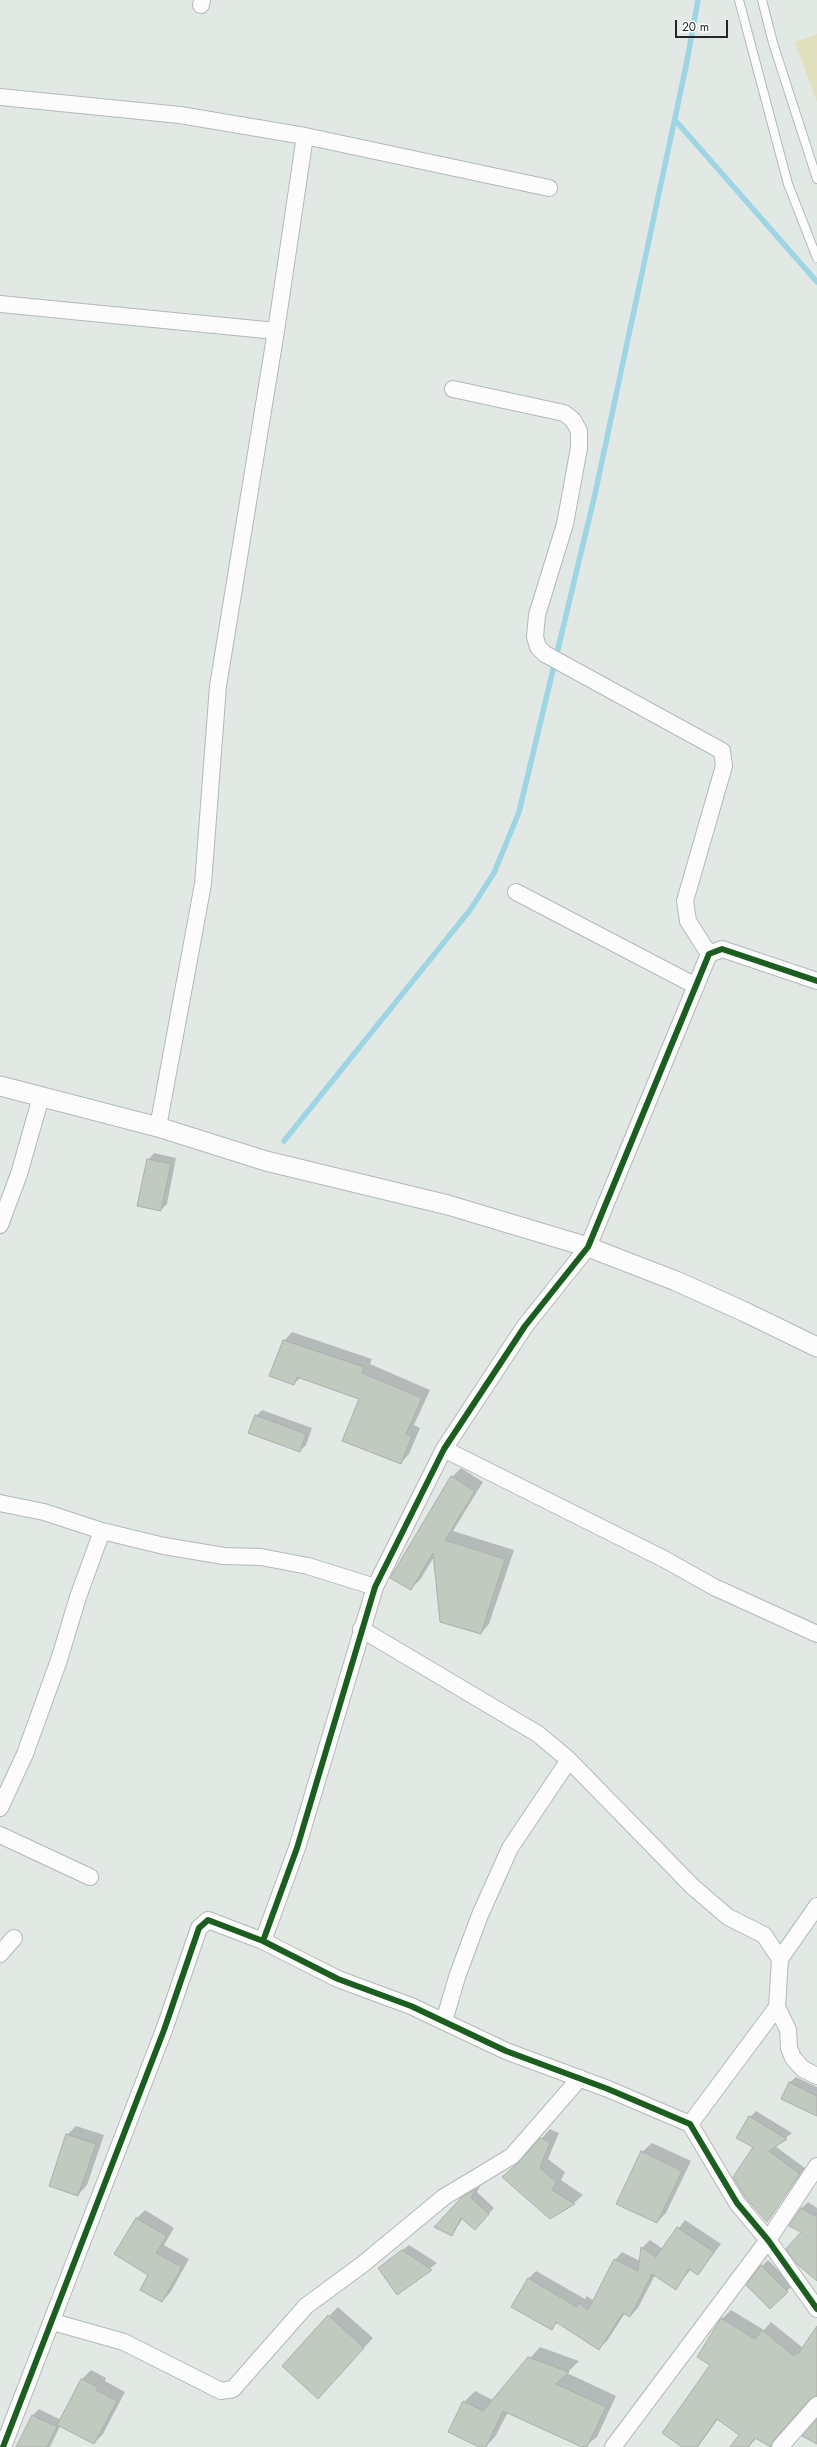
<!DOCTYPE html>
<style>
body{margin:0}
#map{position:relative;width:817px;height:2447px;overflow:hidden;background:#e2e9e5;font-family:Jost,sans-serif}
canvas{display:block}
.scale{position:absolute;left:675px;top:20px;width:53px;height:18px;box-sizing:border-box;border:2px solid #222725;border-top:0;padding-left:5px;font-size:12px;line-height:14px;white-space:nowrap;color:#222725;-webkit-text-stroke:3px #fff;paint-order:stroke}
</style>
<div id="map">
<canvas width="817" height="2447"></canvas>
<div class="scale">20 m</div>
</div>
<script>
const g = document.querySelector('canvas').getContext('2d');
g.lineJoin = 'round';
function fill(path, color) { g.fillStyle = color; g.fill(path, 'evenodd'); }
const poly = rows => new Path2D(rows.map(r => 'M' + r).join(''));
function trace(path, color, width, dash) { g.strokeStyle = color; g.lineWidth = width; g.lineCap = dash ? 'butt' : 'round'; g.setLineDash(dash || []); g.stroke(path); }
const green = poly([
 [817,34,817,102,795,42]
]);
const shadow = poly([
 [154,1153,176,1158,167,1204,161,1210,148,1160],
 [292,1332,372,1359,370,1364,430,1390,414,1425,420,1428,409,1454,401,1463,360,1398,301,1377,294,1384,284,1341],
 [262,1410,312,1428,306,1445,300,1451,256,1416],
 [461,1468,483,1482,453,1531,514,1550,489,1624,481,1633,435,1555,420,1580,411,1588,452,1477],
 [796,2077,817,2087,817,2115,789,2083],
 [756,2111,792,2133,775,2146,805,2168,767,2220,750,2117],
 [76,2126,104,2135,87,2185,78,2195,67,2135],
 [550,2129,559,2133,548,2159,565,2172,561,2180,583,2195,574,2203,550,2218,525,2157],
 [652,2143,691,2161,666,2213,657,2222,642,2152],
 [481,2185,477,2192,494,2208,481,2222,463,2218,452,2235,463,2198],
 [808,2202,817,2208,817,2281,798,2264,802,2232,802,2208],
 [145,2210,174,2228,164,2245,189,2259,170,2293,162,2301,149,2275,115,2254,137,2218],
 [685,2220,721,2244,698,2274,691,2269,676,2288,655,2275,638,2308,630,2316,625,2313,607,2341,599,2348,558,2322,551,2329,528,2279,536,2271,585,2299,587,2296,594,2301,615,2260,622,2252,640,2261,642,2248,650,2240,663,2249],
 [409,2245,437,2263,398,2294,379,2268],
 [768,2260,793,2285,770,2308,762,2266],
 [338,2307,373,2338,327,2388,329,2316],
 [731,2310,764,2330,771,2322,803,2348,817,2330,817,2395,811,2397,781,2431,778,2440,771,2447,756,2438,749,2447,732,2447,741,2434,718,2419,698,2447,684,2447,711,2365,698,2357,722,2319],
 [540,2347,579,2361,567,2373,616,2396,597,2437,584,2447,508,2412,495,2437,485,2447,482,2447,464,2402,475,2391,493,2400],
 [91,2370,106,2378,105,2381,125,2392,103,2434,94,2443,60,2426,50,2447,17,2447,33,2415,39,2409,61,2420,82,2379]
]);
const stream = poly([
 [675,120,817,282],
 [284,1141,470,910,494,873,519,812,595,494,686,66,698,0]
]);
const building = poly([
 [147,1159,171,1164,161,1211,137,1206,147,1159],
 [283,1340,364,1367,362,1373,422,1398,406,1434,412,1436,401,1464,342,1441,359,1399,297,1377,294,1385,269,1376,283,1340],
 [255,1415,306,1434,300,1452,248,1433,255,1415],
 [451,1476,475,1491,445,1540,505,1559,481,1634,440,1622,433,1553,411,1590,390,1578,451,1476],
 [789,2082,817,2096,817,2116,781,2099,789,2082],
 [749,2116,787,2139,769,2151,800,2174,767,2222,745,2197,733,2177,753,2147,736,2138,749,2116],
 [66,2134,96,2144,78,2196,49,2186,66,2134],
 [540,2138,550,2142,540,2168,556,2182,552,2190,575,2204,550,2219,502,2177,519,2162,540,2138],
 [641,2151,682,2171,657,2223,616,2204,641,2151],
 [476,2189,471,2198,489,2214,475,2230,461,2218,452,2236,434,2227,462,2197,476,2189],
 [801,2208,815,2216,817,2213,817,2281,797,2264,786,2249,801,2232,789,2226,801,2208],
 [136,2218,167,2236,156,2253,182,2267,162,2302,140,2290,148,2275,114,2254,136,2218],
 [677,2227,714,2252,698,2275,689,2269,676,2290,652,2274,630,2317,623,2313,599,2350,556,2322,552,2330,511,2307,528,2278,577,2307,579,2303,588,2310,614,2259,638,2271,641,2247,656,2257,677,2227],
 [402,2250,432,2270,397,2295,378,2268,402,2250],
 [761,2265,788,2292,770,2309,746,2285,761,2265],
 [328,2315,364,2348,318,2399,282,2366,328,2315],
 [721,2318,755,2339,762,2330,794,2356,796,2353,798,2354,817,2326,817,2396,810,2399,773,2441,771,2447,755,2438,748,2447,730,2447,739,2435,717,2419,697,2447,682,2447,662,2433,710,2365,697,2357,721,2318],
 [528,2357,569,2372,556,2384,606,2407,587,2447,582,2447,503,2411,486,2447,479,2447,448,2432,463,2401,483,2411,528,2357],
 [81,2379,98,2387,96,2390,117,2401,94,2444,57,2425,81,2379],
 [32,2415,57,2427,47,2447,16,2447,32,2415],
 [817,2419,817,2444,802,2436,817,2419]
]);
const service = poly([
 [739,0,788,184,817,258],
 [762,0,773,43,817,179]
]);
const minor = poly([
 [201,5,202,0],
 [0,97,180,115,305,136,549,188],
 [0,304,276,331],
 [453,389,564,413,573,420,579,431,579,448,565,524,537,615,535,637,538,647,545,654,722,751,724,766,685,901,688,921,709,954],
 [516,892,696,986],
 [158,1127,203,884,218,686,276,331,305,136],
 [0,1225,19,1174,41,1097],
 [444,1449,664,1559,714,1587,817,1634],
 [0,1503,44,1512,102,1531,164,1546,224,1556,261,1557,308,1566,375,1587],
 [361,1629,538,1734,569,1760,693,1887,728,1917,764,1935,780,1959,777,2007,788,2030,789,2048,793,2058,803,2069,817,2076],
 [0,1808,25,1754,59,1660,78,1597,102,1531],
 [0,1835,90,1877],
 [263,1941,297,1848,375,1587,444,1449,525,1326,588,1247,709,954,722,949,817,981],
 [0,1954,14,1938],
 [780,1959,817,1906],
 [444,2021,458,1974,480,1915,510,1848,569,1760],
 [690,2124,777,2007],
 [53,2322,124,2342,221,2391,233,2389,306,2306,363,2264,444,2197,512,2156,580,2078],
 [3,2447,164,2030,199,1928,208,1920,263,1941,338,1979,411,2006,506,2051,608,2089,690,2124,737,2203,768,2240,817,2309],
 [613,2447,768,2240,817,2166],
 [780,2447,817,2405]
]);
const tertiary = poly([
 [0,1086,158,1127,266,1161,448,1205,588,1247,676,1281,745,1312,817,1347]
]);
const cycleway = poly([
 [263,1941,297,1848,375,1587,444,1449,525,1326,588,1247,709,954,722,949,817,981],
 [3,2447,164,2030,199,1928,208,1920,263,1941,338,1979,411,2006,506,2051,608,2089,690,2124,737,2203,768,2240,817,2309]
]);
fill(green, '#e0e0bc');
fill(shadow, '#0003');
trace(stream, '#9ed5e4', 5.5);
fill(building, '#c1cabe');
trace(building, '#aaafab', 1);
trace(service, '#b3b9b6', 10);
trace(minor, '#b3b9b6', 18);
trace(tertiary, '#b3b9b6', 21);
trace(service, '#fbfcfb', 8);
trace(minor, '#fbfcfb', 16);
trace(tertiary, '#fbfcfb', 19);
trace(cycleway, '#1b5e20', 6);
</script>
